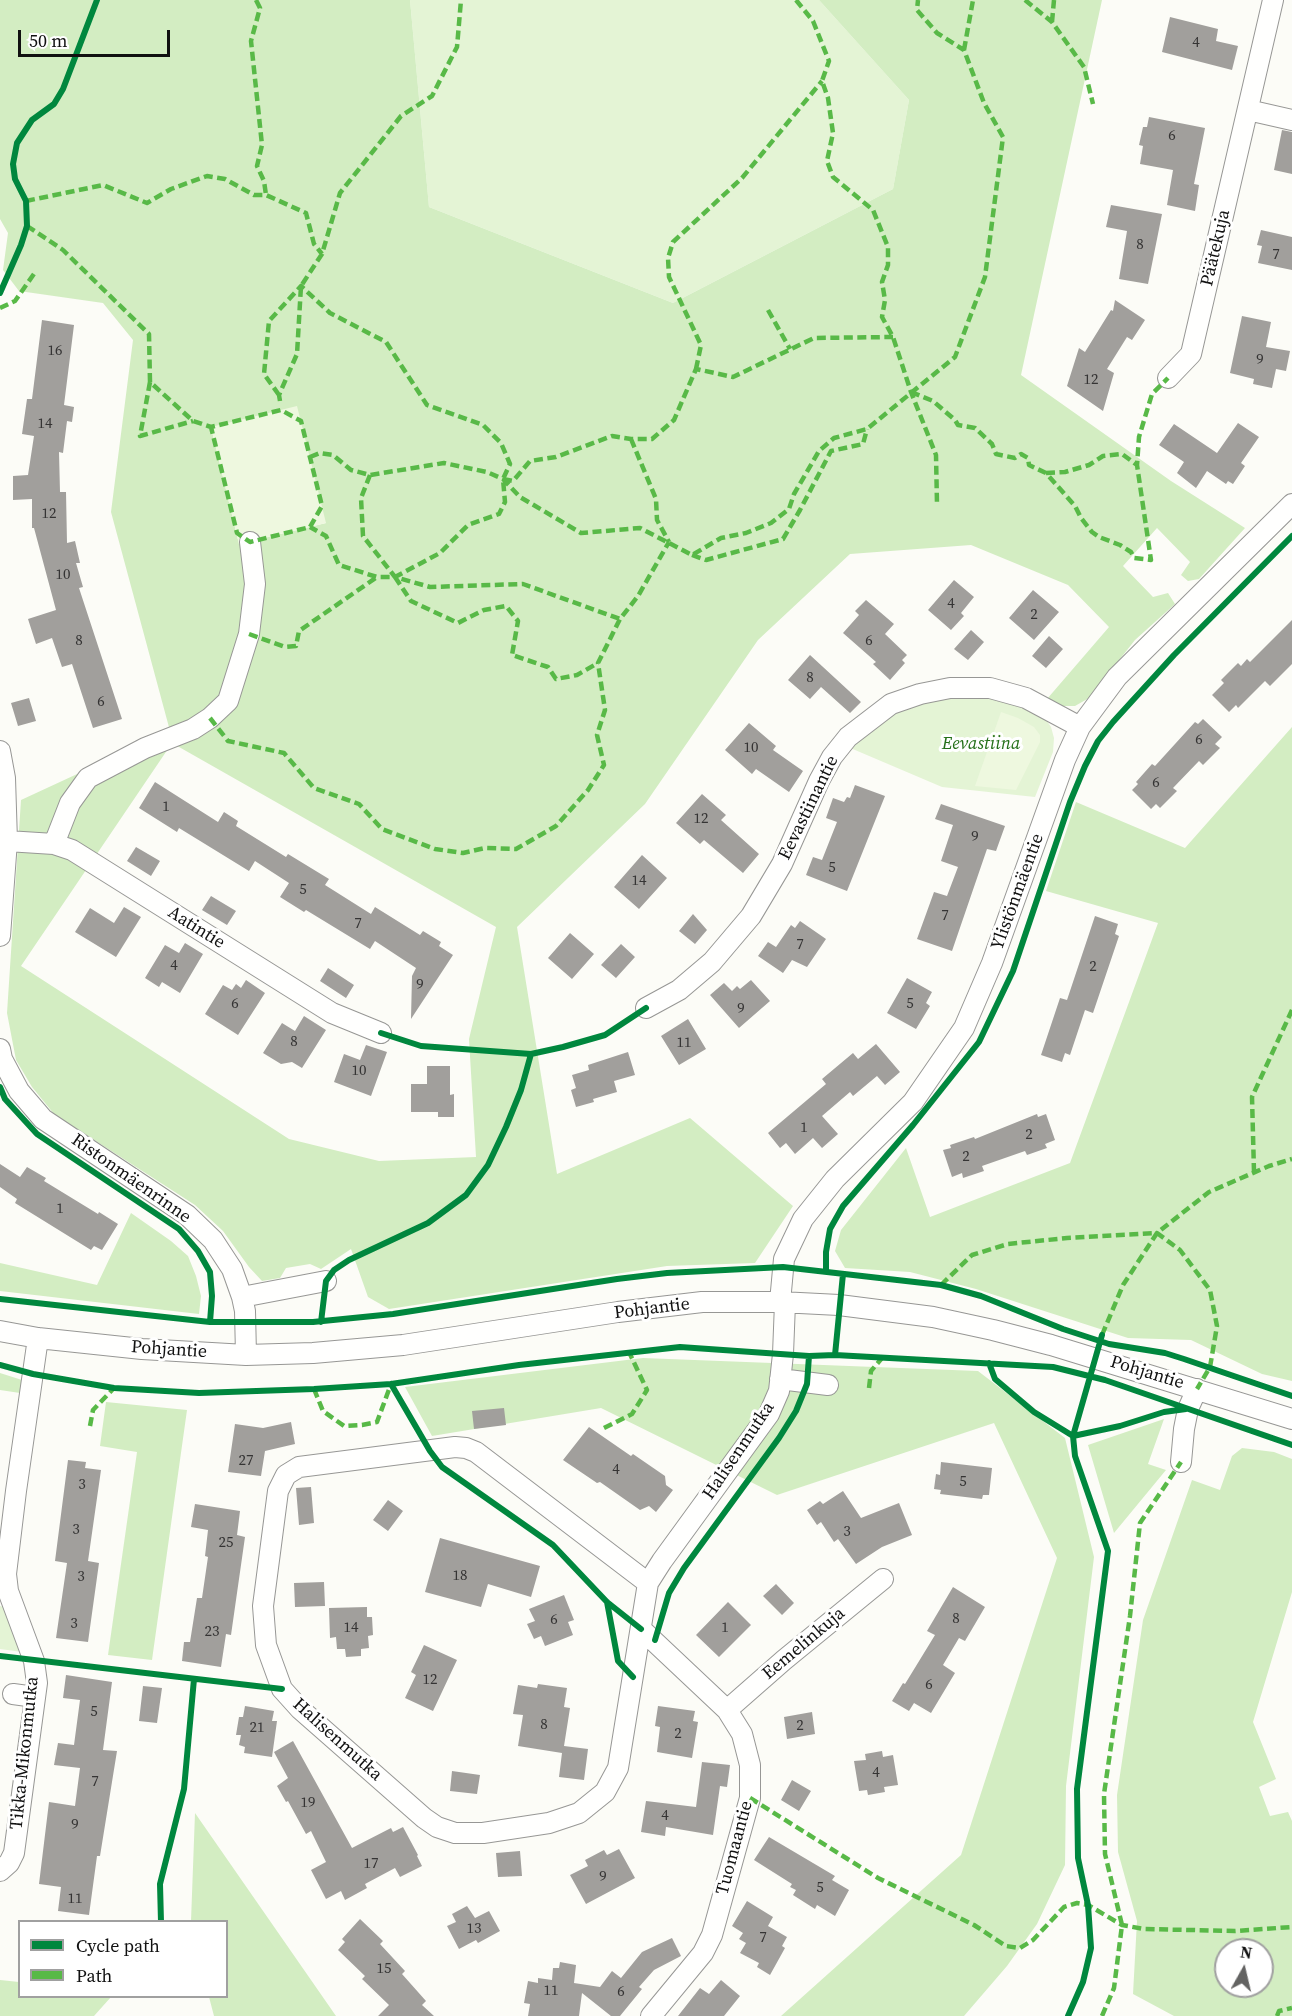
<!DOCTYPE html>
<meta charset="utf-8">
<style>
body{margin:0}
#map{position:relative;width:1292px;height:2016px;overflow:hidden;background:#fcfcf7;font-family:"Source Serif 4",serif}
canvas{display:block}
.legend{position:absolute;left:18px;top:1920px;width:210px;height:78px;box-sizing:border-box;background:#fff;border:2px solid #a0a0a0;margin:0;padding:8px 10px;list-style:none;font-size:18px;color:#111}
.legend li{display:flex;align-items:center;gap:12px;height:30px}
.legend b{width:30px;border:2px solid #a0a0a0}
.north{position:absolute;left:1214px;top:1938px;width:60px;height:60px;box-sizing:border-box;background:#fff;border:2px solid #a0a0a0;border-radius:50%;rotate:8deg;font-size:16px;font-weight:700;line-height:24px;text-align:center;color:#111}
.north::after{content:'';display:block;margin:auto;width:21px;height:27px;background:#636362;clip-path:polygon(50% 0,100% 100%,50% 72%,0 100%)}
.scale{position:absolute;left:18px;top:30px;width:152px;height:27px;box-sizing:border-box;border:3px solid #111;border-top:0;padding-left:8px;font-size:18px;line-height:21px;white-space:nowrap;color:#111;-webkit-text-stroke:4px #fff;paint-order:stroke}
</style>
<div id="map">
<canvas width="1292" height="2016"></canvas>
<ul class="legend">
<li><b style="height:8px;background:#00873e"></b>Cycle path</li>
<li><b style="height:8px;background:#58b947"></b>Path</li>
</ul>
<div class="north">N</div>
<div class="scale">50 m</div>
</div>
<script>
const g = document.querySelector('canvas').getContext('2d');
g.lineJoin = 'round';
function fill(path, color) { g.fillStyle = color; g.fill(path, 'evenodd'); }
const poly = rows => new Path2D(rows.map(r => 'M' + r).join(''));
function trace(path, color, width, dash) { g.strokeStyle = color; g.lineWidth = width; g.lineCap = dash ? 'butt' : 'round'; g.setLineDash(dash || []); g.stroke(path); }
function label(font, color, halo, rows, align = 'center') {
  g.font = font + ' "Source Serif 4",serif'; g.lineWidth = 6; g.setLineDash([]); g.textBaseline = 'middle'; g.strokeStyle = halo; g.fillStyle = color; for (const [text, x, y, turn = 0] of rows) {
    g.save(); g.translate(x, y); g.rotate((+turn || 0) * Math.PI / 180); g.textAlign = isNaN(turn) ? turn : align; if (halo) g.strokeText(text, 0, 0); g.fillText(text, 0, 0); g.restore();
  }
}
const green = poly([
 [410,0,819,0,909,100,893,189,673,303,429,207],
 [951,695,989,697,1026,707,1045,718,1051,727,1054,738,1053,752,1035,797,942,787,848,747,896,711],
 [0,1606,5,1607,22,1652,0,1649]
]);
const forest = poly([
 [0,0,410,0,429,207,673,303,893,189,909,100,819,0,1102,0,1021,375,1171,481,1245,528,1199,579,1188,581,1181,575,1190,562,1157,528,1123,566,1153,597,1168,593,1175,604,1135,640,1089,698,1075,706,1060,706,1047,699,1109,627,1068,585,971,545,850,554,758,640,645,804,517,927,557,1174,690,1118,793,1206,755,1263,667,1266,389,1309,368,1297,351,1249,321,1269,310,1264,286,1268,280,1278,262,1281,249,1267,223,1231,195,1205,54,1114,32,1087,16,1060,7,1013,21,800,170,731,111,512,133,340,103,303,19,291,3,270,8,233,0,219],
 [211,427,326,523,239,544],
 [172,743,496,927,469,1039,476,1157,379,1161,289,1139,21,966],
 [1292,727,1292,1381,1262,1374,1191,1340,1128,1338,976,1289,910,1272,845,1268,835,1251,841,1230,906,1148,930,1217,1070,1163,1158,923,1046,891,1076,802,1185,848],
 [131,1213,171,1241,188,1256,196,1276,201,1296,199,1314,0,1291,0,1263,97,1285],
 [643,1358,978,1371,1065,1438,1094,1557,1066,1786,1065,1865,1037,1924,1007,1966,964,2016,781,2016,961,1855,1057,1558,994,1423,777,1495,601,1408,432,1436,405,1387],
 [0,1373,22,1380,20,1393,0,1390],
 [106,1402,187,1410,152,1660,108,1655,137,1452,100,1446],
 [1164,1419,1148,1464,1166,1470,1114,1533,1088,1445],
 [1242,1448,1274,1452,1292,1459,1292,1592,1253,1722,1276,1779,1259,1787,1270,1816,1288,1812,1292,1821,1292,2016,1174,2016,1133,1994,1137,1921,1118,1852,1117,1795,1143,1620,1192,1480,1220,1490,1232,1456],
 [1226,1950,1262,1950,1262,1986,1226,1986],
 [195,1813,336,2016,214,2016,209,1997,226,1996,226,1922,191,1921],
 [0,1980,19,1982,20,1996,111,1997,94,2016,0,2016]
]);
const pitch = poly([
 [297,406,326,523,239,544,211,427],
 [1001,712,1018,718,1034,727,1040,735,1040,742,1016,790,975,786]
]);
const building = poly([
 [1170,17,1218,29,1216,41,1238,46,1232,70,1162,52],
 [1149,117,1205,128,1194,184,1199,185,1195,211,1167,205,1173,170,1140,164,1143,146,1139,145,1143,127,1147,127],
 [1282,130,1292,132,1292,174,1274,170],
 [1111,205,1162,214,1148,284,1119,279,1127,231,1106,227],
 [1261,230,1292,237,1292,270,1258,263,1262,246,1257,245],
 [1115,300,1145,320,1132,340,1127,337,1107,369,1114,373,1103,411,1067,386,1079,348,1085,352,1111,310,1113,311],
 [1242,316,1271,322,1266,347,1290,351,1286,371,1276,369,1272,388,1253,384,1254,379,1230,373],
 [42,320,74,325,64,405,74,407,72,422,67,421,63,453,59,452,60,492,66,492,67,543,75,541,80,563,76,563,83,587,79,588,122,719,93,728,72,664,62,667,52,638,36,644,28,619,56,610,34,528,32,528,32,499,13,500,13,476,28,475,34,436,22,434,27,399,32,399],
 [1238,423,1259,437,1241,463,1245,466,1233,484,1228,481,1226,484,1207,471,1196,488,1177,473,1184,462,1159,445,1174,424,1217,453],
 [954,580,974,597,961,613,964,616,951,630,928,610],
 [1033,590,1059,612,1034,640,1009,618],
 [866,600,894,624,885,634,907,655,902,660,905,663,890,680,873,664,876,662,843,633,859,615,855,611],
 [1292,620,1292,664,1270,686,1265,681,1238,708,1236,705,1229,712,1212,695,1224,683,1221,680,1238,663,1241,666,1247,659,1250,662],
 [971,630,984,642,968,660,954,649],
 [1049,636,1063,649,1046,668,1032,656],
 [810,655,861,702,850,713,821,687,810,699,788,680],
 [29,698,36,721,18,726,11,703],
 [1203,719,1222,737,1215,744,1220,748,1203,765,1199,761,1173,788,1177,791,1160,808,1156,804,1151,809,1132,790,1138,784,1136,782,1152,764,1155,766,1195,722,1198,724],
 [749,723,776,746,773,750,803,771,789,792,756,769,752,774,725,750],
 [155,782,218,822,224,812,238,821,236,826,286,857,288,854,329,879,325,885,371,914,375,907,420,935,423,931,441,942,439,946,453,955,411,1019,412,976,416,968,375,941,370,949,306,910,304,912,280,897,289,883,255,861,249,871,179,828,177,832,139,808],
 [855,785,885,796,847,891,806,875,813,857,822,860,837,822,826,818,833,798,844,802,847,797,850,798],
 [702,794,726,815,721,820,759,854,743,873,704,840,700,844,676,823],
 [941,804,1005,826,996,851,987,849,952,951,917,939,934,892,947,896,958,867,941,861,953,825,935,819],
 [136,847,160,861,151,876,127,861],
 [642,855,667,878,639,909,614,887],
 [211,896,236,911,227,925,202,910],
 [124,907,141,917,116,957,75,932,90,908,114,923],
 [693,914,707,930,695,944,679,931],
 [1095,916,1118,924,1115,934,1119,936,1093,1013,1085,1010,1070,1055,1065,1053,1062,1062,1041,1055,1060,998,1067,1000],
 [800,921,826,939,807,967,792,960,783,973,758,956,768,942,776,947,791,925,795,928],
 [570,933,594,954,572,979,548,958],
 [185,943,203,954,180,993,162,982,159,987,145,978,165,945,179,953],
 [621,944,635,957,616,978,601,965],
 [328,968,354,985,346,998,320,981],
 [907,978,932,992,926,1003,930,1006,916,1029,887,1013],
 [246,980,265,993,238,1035,205,1014,223,985,232,990,236,984,241,988],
 [751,980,770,1001,739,1028,710,995,724,983,732,991,737,986,740,989],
 [304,1016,326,1030,302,1068,292,1062,281,1064,263,1053,282,1023,295,1031],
 [688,1019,706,1049,679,1065,661,1036],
 [876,1044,900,1072,885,1085,877,1076,853,1096,850,1092,822,1116,838,1134,822,1148,813,1138,795,1154,786,1143,780,1148,768,1133,826,1084,822,1079,853,1053,858,1059],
 [366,1045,387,1052,371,1096,334,1082,344,1054,360,1060],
 [628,1052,635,1075,614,1081,617,1092,593,1099,594,1102,576,1107,571,1090,576,1088,572,1075,589,1070,588,1065],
 [427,1066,450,1066,450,1095,454,1094,454,1117,438,1117,438,1112,411,1112,411,1084,427,1084],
 [1037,1114,1038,1117,1046,1114,1055,1140,1045,1144,1047,1148,1027,1155,1025,1151,982,1166,984,1171,963,1178,962,1173,952,1177,943,1150,951,1148,950,1145,974,1137,975,1139],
 [0,1164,20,1177,27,1167,46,1178,44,1181,98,1214,99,1212,118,1224,102,1250,94,1246,91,1250,15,1203,17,1199,0,1187],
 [504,1408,506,1425,474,1429,472,1411],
 [291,1422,295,1444,265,1451,261,1476,228,1472,235,1424,263,1428],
 [589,1427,631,1456,633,1454,665,1476,666,1485,673,1490,656,1512,649,1506,640,1510,600,1482,597,1483,563,1460],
 [68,1460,86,1462,85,1468,101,1470,88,1561,99,1563,88,1642,56,1638,67,1563,55,1561],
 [941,1462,992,1468,989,1495,983,1495,982,1499,940,1494,941,1490,934,1489,936,1474,940,1475],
 [311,1487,314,1523,299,1525,296,1488],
 [843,1491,861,1518,899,1503,912,1535,882,1547,856,1564,838,1539,834,1542,821,1522,817,1525,807,1510,820,1501,823,1504],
 [388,1500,403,1511,388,1531,373,1520],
 [195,1504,240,1511,237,1535,245,1537,231,1635,226,1634,221,1667,182,1661,184,1642,190,1642,197,1598,202,1598,208,1557,205,1556,208,1530,191,1527],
 [440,1538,540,1566,531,1597,488,1584,481,1607,425,1592],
 [324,1582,325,1606,295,1607,294,1583],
 [776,1584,794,1603,782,1615,763,1596],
 [953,1587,985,1607,965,1641,959,1638,943,1665,955,1673,931,1713,914,1703,909,1711,892,1701,903,1683,905,1684,935,1635,927,1631],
 [564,1595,574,1620,568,1622,573,1635,545,1646,541,1636,534,1639,527,1624,535,1621,529,1609],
 [728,1602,751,1625,719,1657,696,1635],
 [367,1607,367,1617,372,1617,373,1635,368,1636,369,1648,361,1649,361,1656,346,1657,345,1649,337,1649,336,1637,330,1638,329,1608],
 [424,1645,457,1660,433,1711,405,1698,416,1675,411,1672],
 [66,1675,112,1682,103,1750,117,1751,100,1856,97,1856,89,1915,58,1911,61,1887,39,1884,49,1802,75,1806,80,1768,54,1765,58,1743,74,1745,80,1700,63,1698],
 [538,1684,567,1688,564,1707,570,1708,564,1746,588,1749,584,1780,559,1777,562,1753,518,1746,523,1715,513,1714,518,1685,537,1688],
 [143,1686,162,1688,157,1723,139,1721],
 [245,1706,274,1711,272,1721,277,1721,272,1757,244,1753,245,1747,239,1745,241,1735,236,1735,239,1717,243,1717],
 [658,1706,695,1711,693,1721,698,1722,692,1758,657,1752,660,1727,655,1726],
 [812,1712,815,1734,787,1739,784,1717],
 [293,1741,352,1848,391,1828,393,1832,403,1827,418,1855,417,1856,422,1866,400,1877,395,1868,365,1884,367,1888,345,1900,341,1891,326,1899,311,1870,326,1862,311,1831,306,1834,288,1801,286,1802,277,1786,288,1778,274,1752],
 [882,1751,883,1757,893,1755,898,1785,884,1787,885,1792,868,1795,867,1790,859,1791,854,1761,866,1760,865,1754],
 [702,1762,730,1765,727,1787,720,1786,713,1835,666,1827,665,1836,641,1832,646,1801,696,1807],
 [452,1771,480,1775,477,1794,450,1791],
 [792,1780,811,1791,799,1811,781,1800],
 [769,1837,835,1876,832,1880,849,1890,835,1916,817,1905,815,1909,793,1895,796,1890,790,1887,792,1884,754,1860],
 [619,1849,635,1878,586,1904,570,1875,588,1866,585,1860,604,1850,607,1855],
 [520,1851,522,1876,498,1877,496,1853],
 [747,1901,773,1917,768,1926,787,1937,782,1946,785,1948,770,1975,757,1967,759,1963,740,1953,746,1943,739,1939,743,1933,732,1926],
 [467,1906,475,1918,489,1911,500,1931,478,1943,476,1940,459,1949,447,1926,456,1922,452,1914],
 [360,1919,383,1941,380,1944,405,1971,402,1974,426,2001,422,2005,434,2016,378,2016,389,2005,362,1979,365,1976,338,1950,345,1942,342,1939],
 [672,1938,681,1956,654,1970,639,1987,642,1989,620,2016,611,2016,582,1993,579,2016,528,2016,530,2004,524,2003,528,1981,538,1983,538,1978,552,1980,553,1968,559,1968,560,1962,576,1965,574,1983,600,1987,612,1971,621,1978,642,1952],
 [721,1980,740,1996,724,2016,678,2016,700,1988,709,1994]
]);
const minor = poly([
 [1248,110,1292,120],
 [1168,378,1191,354,1273,0],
 [0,751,5,778,7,841,0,936],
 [7,841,54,844,72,850,332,1013,381,1033],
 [54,844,70,803,88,778,145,748,193,729,210,718,228,701,249,634,255,584,250,542],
 [646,1008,679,990,712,962,751,916,782,864,819,781,832,757,848,737,891,704,920,694,950,688,990,688,1026,698,1080,727],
 [0,1049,2,1059,19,1091,43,1119,187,1215,213,1240,232,1269,242,1297,245,1311,246,1355],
 [242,1297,326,1281],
 [780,1302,784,1259,803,1219,835,1179,913,1102,964,1028,992,963,1065,760,1080,727,1117,677,1292,504],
 [0,1331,38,1338,142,1349,246,1355,313,1353,403,1345,618,1312,702,1302,780,1302,839,1305,933,1317,993,1330,1051,1345,1292,1419],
 [780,1379,828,1385],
 [1181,1462,1184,1429,1188,1409,1197,1389],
 [648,1583,476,1452,466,1448,455,1447,299,1467,286,1475,278,1491,263,1606,266,1645,282,1689,300,1709,424,1818,437,1827,455,1833,483,1833,549,1823,579,1813,605,1792,618,1768,648,1583,662,1561,769,1414,779,1391,783,1354,785,1303],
 [641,1629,727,1710,742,1734,750,1765,750,1798,712,1935,703,1953,651,2016],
 [13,1694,35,1697],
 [727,1710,784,1660,883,1579],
 [0,1871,9,1863,14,1853,37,1683,34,1661,8,1591,6,1574,16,1491,38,1338]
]);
const quiet = poly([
 [256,0,260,8,251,41,262,145,257,166,264,181,266,195],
 [796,0,813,21,829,61,822,81,828,98,833,133,827,161,833,177,873,210,888,247,888,265,882,282,885,300,882,317,893,337,911,392,936,455,937,504],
 [1025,0,1052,22,1084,67,1093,104],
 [1052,22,1054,0],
 [964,50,973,0],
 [26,201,103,185,147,203,171,189,207,176,225,179,254,195,266,195,306,213,314,244,322,254],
 [27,226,63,250,149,334,150,382,193,421,211,427,281,410,301,421,322,506,310,527,250,542,237,533,211,427],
 [0,308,15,301,36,271],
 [768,310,790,349],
 [696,369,701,345,669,277,668,258,673,242,742,178,822,81],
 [150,382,140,436,193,421],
 [911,392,933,401,955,420,958,425,975,428,992,444,996,454,1015,458,1021,454,1028,458,1029,465,1046,473,1075,506,1081,518,1092,532,1099,537,1120,545,1131,552,1134,558,1151,560,1137,465,1139,437,1152,394,1168,378],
 [279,395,264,374,269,321,301,286,330,313,386,342,427,405,483,425,501,443,510,464,503,479,505,502,499,514,468,525,440,553,395,577,377,577,339,565,326,536,310,527],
 [280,401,279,395,297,354,301,286,322,254,340,193,401,116,432,96,457,47,461,0],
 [631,439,656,499,657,520,669,542],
 [310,457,320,453,333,455,351,470,370,475,444,463,487,472,503,479,520,497,581,533,640,528,692,555,721,538,746,533,771,523,789,509,794,494,819,451,834,438,867,429,955,357,985,277,1003,137,984,103,964,50,937,33,917,10,918,0],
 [1046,473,1065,472,1089,465,1103,456,1122,454,1137,465],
 [370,475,361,498,363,536,395,577,430,587,523,584,620,619],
 [503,479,513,481,530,461,556,457,612,436,631,439,652,439,674,420,696,369,733,377,814,338,893,337],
 [692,555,706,560,783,539,800,510,831,451,863,444,867,429],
 [395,577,411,601,458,623,484,610,506,606,518,621,512,655,548,667,556,679,577,675,598,663],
 [249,634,285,647,296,646,299,631,377,577],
 [210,718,228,741,284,753,314,788,359,804,382,829,435,849,463,853,485,848,516,849,556,826,588,790,604,765,597,735,605,710,598,663,620,619,638,596,669,542],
 [1254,1172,1252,1097,1292,1010],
 [941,1285,972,1255,1008,1244,1067,1238,1157,1233,1180,1250,1210,1290,1217,1326,1210,1367,1197,1389],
 [1102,1335,1123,1285,1157,1233,1209,1192,1269,1166,1292,1159],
 [869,1388,871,1371,882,1358],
 [314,1389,323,1411,344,1426,362,1425,377,1422,391,1384],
 [90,1426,93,1410,114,1388],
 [604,1428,632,1414,647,1390,629,1352],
 [750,1798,878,1878,974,1925,1006,1946,1020,1948,1033,1940,1064,1907,1077,1903,1088,1905,1122,1925,1144,1929,1235,1931,1292,1927],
 [1102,2016,1114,1988,1122,1925,1105,1854,1104,1794,1130,1616,1140,1523,1181,1462],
 [1277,2016,1279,2011,1292,2008]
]);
const cycleway = poly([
 [0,293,21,245,27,226,26,201,15,179,13,164,17,143,32,120,54,104,63,89,97,0],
 [381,1033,421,1046,531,1054,563,1047,605,1035,646,1008],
 [0,1087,5,1099,37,1134,179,1229,198,1251,210,1272,212,1296,210,1322],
 [826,1271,826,1252,830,1229,843,1206,913,1125,979,1042,1013,971,1070,802,1085,766,1098,741,1113,722,1174,655,1292,536],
 [0,1299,210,1322,313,1322,393,1314,617,1279,667,1273,783,1267,941,1285,981,1296,1063,1329,1109,1344,1165,1353,1184,1359,1292,1396],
 [321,1322,326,1281,334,1270,349,1260,428,1223,466,1195,488,1165,506,1127,521,1090,531,1054],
 [835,1355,843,1274],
 [989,1363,995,1379,1034,1412,1073,1436,1120,1426,1164,1412,1186,1409],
 [0,1365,33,1374,114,1388,199,1393,314,1389,391,1384,519,1365,680,1347,809,1356,835,1355,1053,1367,1105,1380,1292,1445],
 [391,1384,430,1451,442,1467,553,1545,607,1602,641,1629],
 [607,1602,618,1661,633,1677],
 [655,1640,669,1593,684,1568,779,1438,796,1411,807,1384,809,1356],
 [0,1656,282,1689],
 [161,1922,160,1884,184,1789,194,1679],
 [1068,2016,1083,1982,1091,1948,1088,1905,1078,1858,1077,1789,1108,1551,1075,1456,1073,1436,1102,1335]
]);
const numberNames = [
 ["4",1196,43],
 ["6",1172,136],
 ["8",1140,245],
 ["7",1276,255],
 ["16",55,351],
 ["9",1260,360],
 ["12",1091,380],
 ["14",45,424],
 ["12",49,514],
 ["10",63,575],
 ["4",951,604],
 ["2",1034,615],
 ["8",79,641],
 ["6",869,641],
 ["8",810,678],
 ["6",101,702],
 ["6",1199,740],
 ["10",751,748],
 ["6",1156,783],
 ["1",166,807],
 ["12",701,819],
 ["9",975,837],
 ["5",832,868],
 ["14",639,881],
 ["5",303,890],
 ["7",945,916],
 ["7",358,924],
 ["7",800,945],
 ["4",174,966],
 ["2",1093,967],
 ["9",420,985],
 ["6",235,1004],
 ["5",910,1004],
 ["9",741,1009],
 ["8",294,1042],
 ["11",684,1043],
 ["10",359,1071],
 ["1",804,1128],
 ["2",1029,1135],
 ["2",966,1157],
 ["1",60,1209],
 ["27",246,1461],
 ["4",616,1470],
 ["5",963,1482],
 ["3",82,1485],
 ["3",76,1530],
 ["3",847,1532],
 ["25",226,1543],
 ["18",460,1576],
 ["3",81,1577],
 ["8",956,1619],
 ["6",554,1620],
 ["3",74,1624],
 ["14",351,1628],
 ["1",725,1628],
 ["23",212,1632],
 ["12",430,1680],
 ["6",929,1685],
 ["5",94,1712],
 ["8",544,1725],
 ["2",800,1726],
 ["21",257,1728],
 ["2",678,1734],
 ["4",876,1773],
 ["7",95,1782],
 ["19",308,1803],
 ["4",665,1816],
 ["9",75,1825],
 ["17",371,1864],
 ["9",603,1877],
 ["5",820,1888],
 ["11",75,1899],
 ["13",474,1929],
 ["7",763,1938],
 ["15",384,1969],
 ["11",551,1991],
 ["6",621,1992]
];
const streetNames = [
 ["Päätekuja",1216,248,-77],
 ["Eevastiinantie",809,808,-64],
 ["Ylistönmäentie",1018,892,-70],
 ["Aatintie",196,928,32],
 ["Ristonmäenrinne",131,1179,35],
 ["Pohjantie",652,1309,-7],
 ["Pohjantie",169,1350,4],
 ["Pohjantie",1147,1373,17],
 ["Halisenmutka",739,1451,-56],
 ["Eemelinkuja",804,1644,-40],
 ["Halisenmutka",337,1740,42],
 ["Tikka-Mikonmutka",25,1753,-84],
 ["Tuomaantie",735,1848,-75]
];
const parkNames = [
 ["Eevastiina",981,744]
];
fill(green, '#e4f4d5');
fill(forest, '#d3edc2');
fill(pitch, '#eef8df');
fill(building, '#a19f9c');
trace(minor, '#979795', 22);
trace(minor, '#fffffe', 20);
trace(quiet, '#58b947', 4.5, [9, 4.5]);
trace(cycleway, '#00873e', 6);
label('15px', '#353434', null, numberNames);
label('18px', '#111', '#fff', streetNames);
label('italic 18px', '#247019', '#fff', parkNames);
</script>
